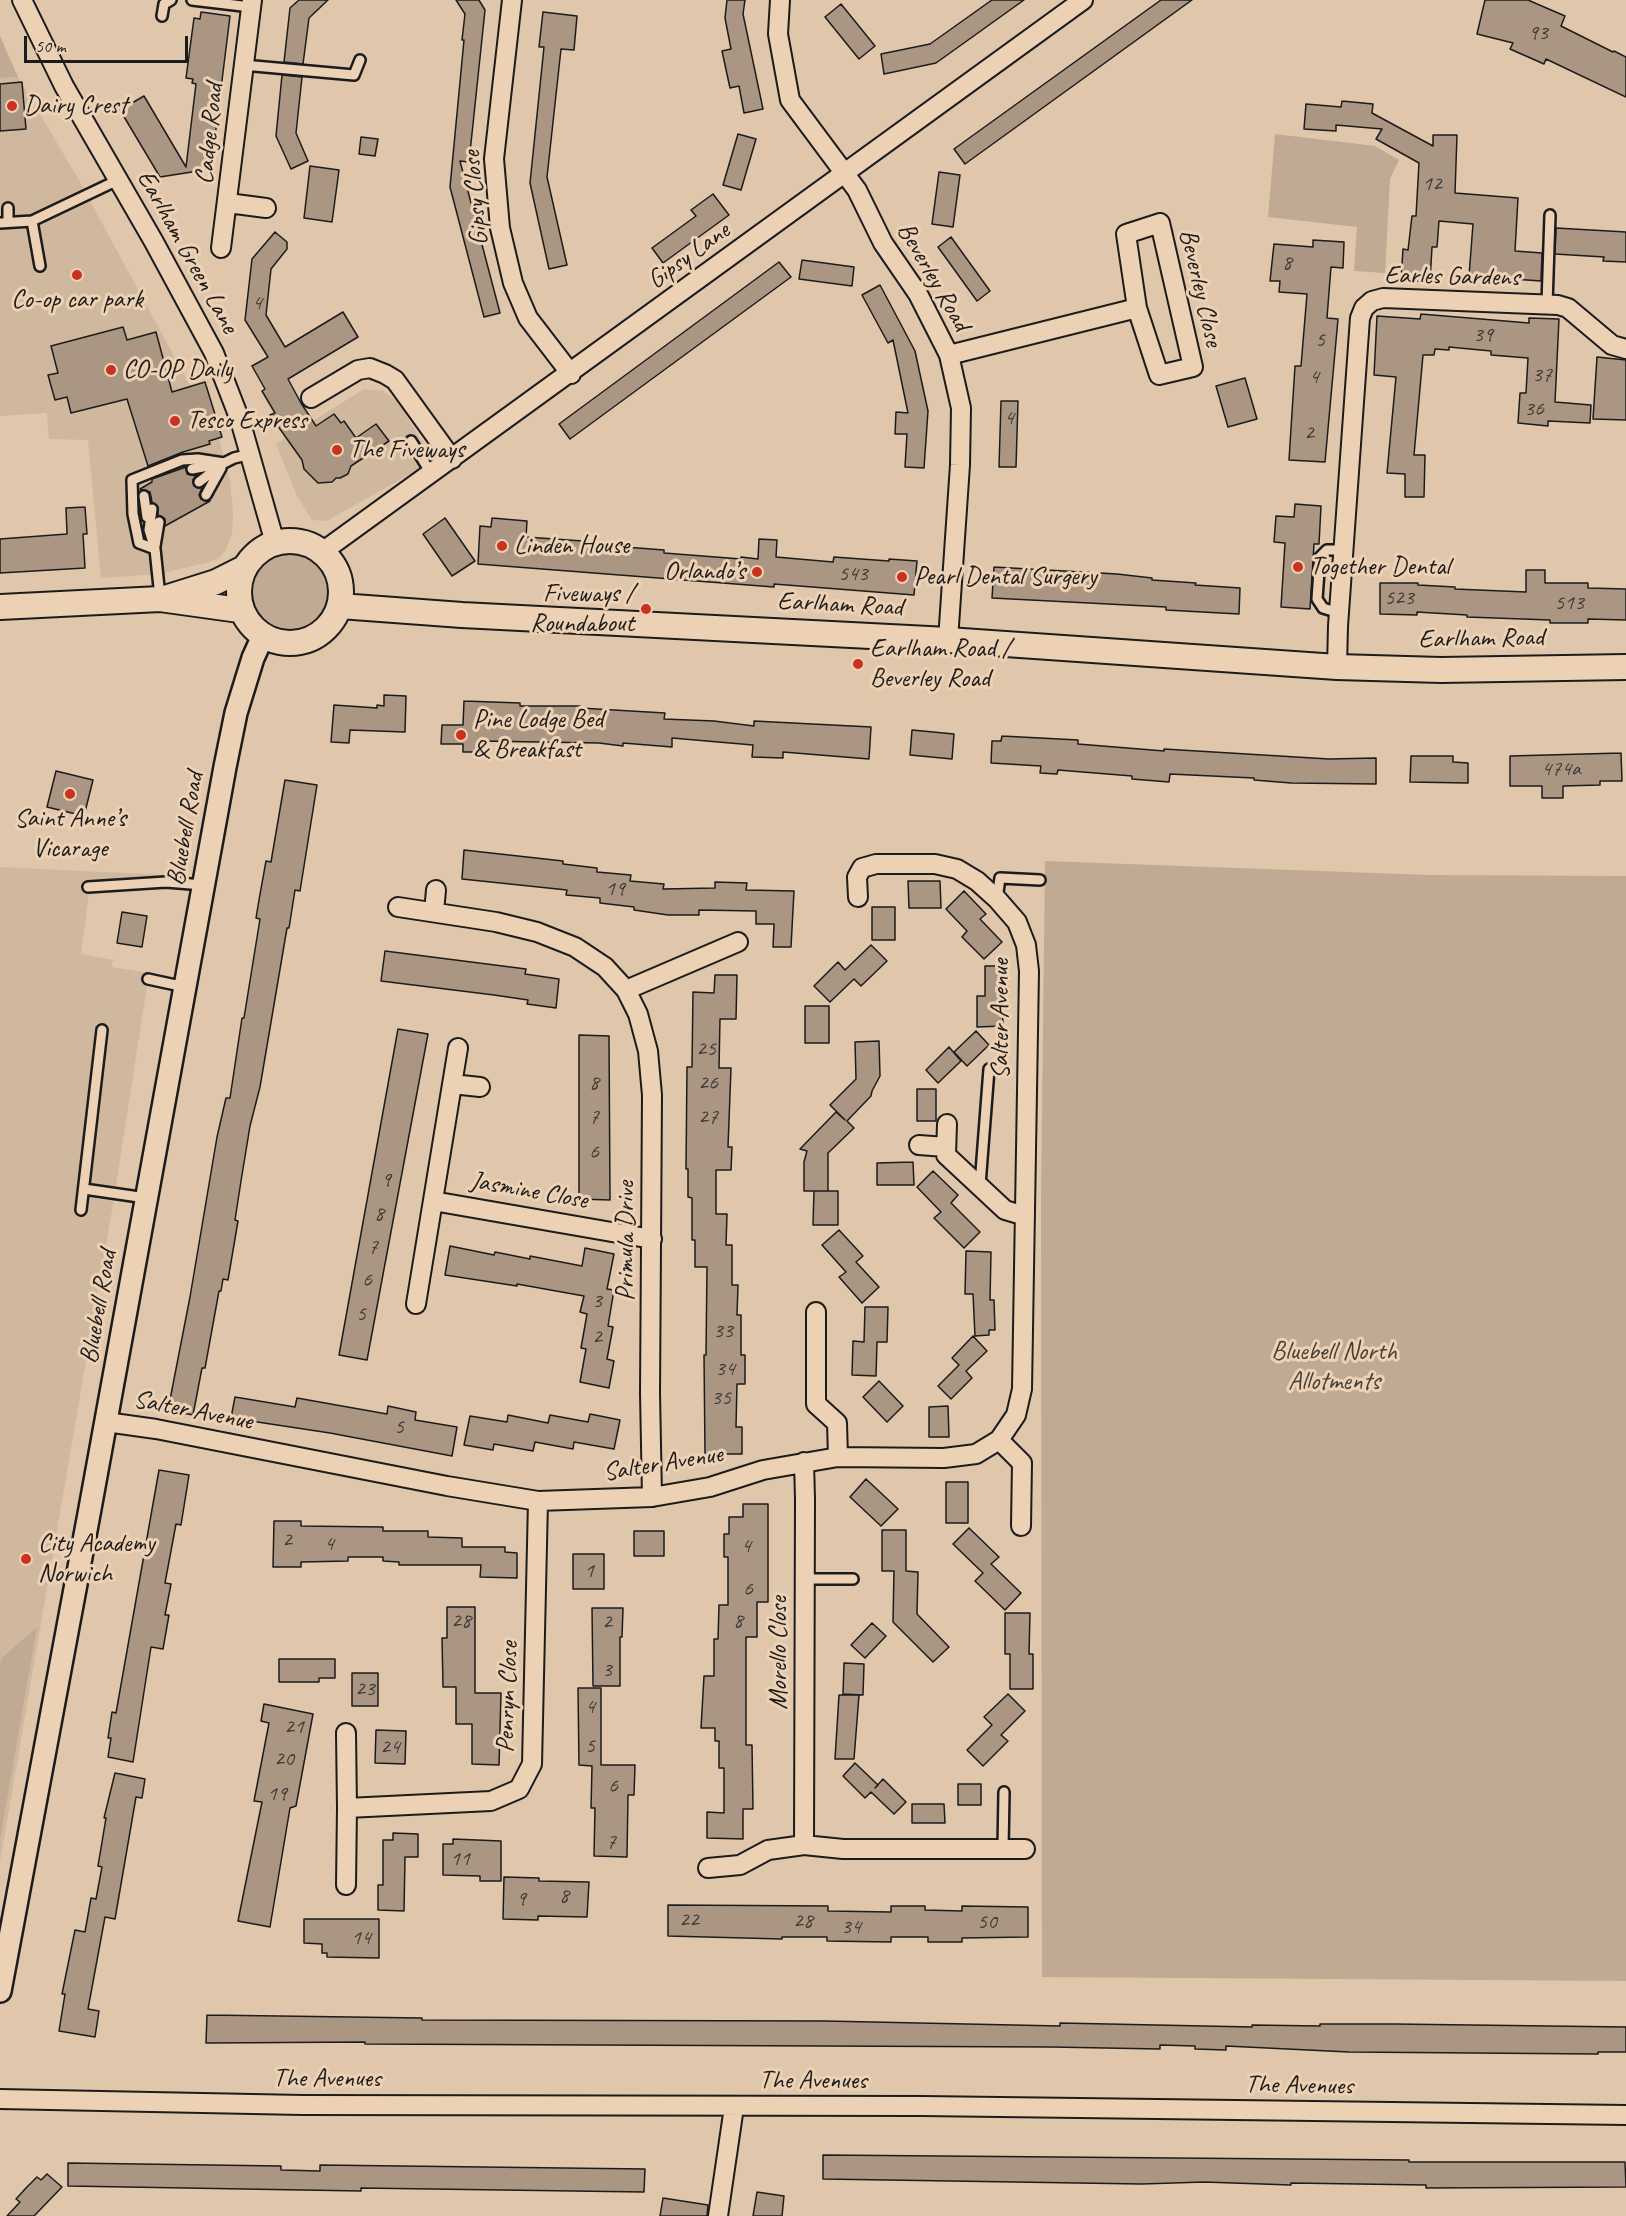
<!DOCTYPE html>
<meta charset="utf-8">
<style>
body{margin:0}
#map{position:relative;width:1626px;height:2216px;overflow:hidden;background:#e0c6ab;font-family:Caveat,sans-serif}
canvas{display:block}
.scale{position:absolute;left:24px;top:36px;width:164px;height:27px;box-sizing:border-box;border:3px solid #1c1c1c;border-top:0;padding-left:8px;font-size:18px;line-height:21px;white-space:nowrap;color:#1c1c1c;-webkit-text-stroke:4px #edd1b4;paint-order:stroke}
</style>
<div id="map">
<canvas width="1626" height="2216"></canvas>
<div class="scale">50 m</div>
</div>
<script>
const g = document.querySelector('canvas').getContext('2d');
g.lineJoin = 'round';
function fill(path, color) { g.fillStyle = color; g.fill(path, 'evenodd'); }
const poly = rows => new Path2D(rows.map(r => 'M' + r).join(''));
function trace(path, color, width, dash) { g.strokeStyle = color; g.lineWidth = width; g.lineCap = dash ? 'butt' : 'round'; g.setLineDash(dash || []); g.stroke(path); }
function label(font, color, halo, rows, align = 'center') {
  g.font = font + ' Caveat,sans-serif'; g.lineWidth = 6; g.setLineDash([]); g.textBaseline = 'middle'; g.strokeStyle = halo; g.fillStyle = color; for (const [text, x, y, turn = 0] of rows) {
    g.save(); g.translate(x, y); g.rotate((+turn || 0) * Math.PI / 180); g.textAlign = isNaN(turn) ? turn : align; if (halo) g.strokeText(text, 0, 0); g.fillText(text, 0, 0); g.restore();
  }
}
const built = poly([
 [18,77,76,175,219,439,230,479,233,514,232,533,226,550,219,558,210,562,159,574,101,578,88,440,49,439,47,413,0,416,0,78],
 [364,389,384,391,399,403,433,461,327,521,312,520,297,496,276,444],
 [0,867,167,875,165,888,89,894,81,954,113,960,112,967,149,973,115,1192,0,1862]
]);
const green = poly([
 [0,36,7,52,18,77,0,78],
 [1275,134,1375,146,1399,160,1390,179,1385,273,1354,271,1357,227,1268,217],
 '251 594a40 40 0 1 1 80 0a40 40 0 1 1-80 0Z',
 [1045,861,1429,875,1626,876,1626,1981,1042,1977,1041,1199],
 [37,1627,0,1839,0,1664,2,1658]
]);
const building = poly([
 [299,0,328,0,309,18,303,64,284,62,290,8,299,0],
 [456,0,479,0,485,10,469,162,460,161,500,313,484,317,450,187,464,40,462,40,465,14,456,0],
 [727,0,745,0,743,14,763,109,744,113,739,86,730,88,722,51,731,49,725,18,727,0],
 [992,0,1024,0,936,63,884,74,881,54,930,44,992,0],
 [1161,0,1192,0,965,164,954,149,1161,0],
 [1485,0,1528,0,1565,16,1561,26,1613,52,1614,51,1626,57,1626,97,1546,59,1544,64,1510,49,1513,43,1477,34,1485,0],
 [841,4,875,46,859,59,825,17,841,4],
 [201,12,230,16,211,169,160,177,120,110,144,96,186,167,196,84,192,83,193,79,186,78,194,18,200,19,201,12],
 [543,12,577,16,574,50,561,49,547,177,567,265,549,269,530,183,544,47,539,47,543,12],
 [282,75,302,77,296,133,308,161,291,169,276,136,282,75],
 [22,82,26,129,0,131,0,84,22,82],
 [1342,101,1373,104,1372,113,1433,146,1433,135,1457,135,1455,193,1518,198,1515,251,1542,253,1541,281,1469,276,1473,224,1439,221,1437,247,1432,247,1430,282,1401,280,1403,249,1408,250,1412,216,1416,216,1419,163,1376,139,1382,129,1336,125,1336,131,1304,129,1306,104,1341,107,1342,101],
 [738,134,756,139,741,190,723,185,738,134],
 [361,137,378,139,375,156,359,154,361,137],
 [310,166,339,170,332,222,304,218,310,166],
 [939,172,960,175,953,227,932,224,939,172],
 [713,194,729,215,663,263,652,248,696,216,691,210,713,194],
 [1556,228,1626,232,1626,262,1603,261,1604,257,1555,254,1556,228],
 [275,232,287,242,287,249,271,269,266,315,285,347,343,312,358,337,288,379,301,403,316,426,334,414,341,423,344,421,356,438,376,424,389,441,351,466,348,474,340,478,336,478,332,482,318,483,304,469,302,460,270,415,275,413,262,391,265,389,252,366,268,357,245,320,252,259,275,232],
 [951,237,990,291,977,301,938,247,951,237],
 [1313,240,1344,242,1343,268,1331,267,1329,292,1327,318,1338,319,1325,462,1289,460,1295,366,1301,366,1307,294,1279,292,1280,281,1270,281,1274,244,1313,247,1313,240],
 [802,260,854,267,852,286,799,279,802,260],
 [779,262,791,277,570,439,559,424,779,262],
 [880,285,915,351,928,411,924,468,905,467,907,434,895,434,896,412,908,413,893,340,888,343,862,295,880,285],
 [1421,314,1529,323,1529,318,1559,319,1555,402,1591,405,1590,423,1548,421,1548,426,1518,423,1520,393,1526,393,1528,358,1491,355,1491,351,1449,347,1449,350,1435,349,1434,355,1423,355,1414,455,1425,455,1424,497,1405,497,1405,474,1387,473,1396,377,1374,375,1377,316,1420,319,1421,314],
 [123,327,127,340,156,332,172,392,205,382,222,437,209,441,210,444,183,452,148,466,127,399,71,413,67,397,55,400,48,375,58,373,51,346,123,327],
 [1597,357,1626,360,1626,420,1593,419,1597,357],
 [1245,378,1257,419,1228,427,1216,386,1245,378],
 [1001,401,1018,401,1016,467,999,467,1001,401],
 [186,467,187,474,196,476,193,480,194,486,202,488,199,495,201,499,210,501,165,526,165,519,158,515,158,507,152,502,150,492,140,489,152,482,152,479,186,467],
 [1295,504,1321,506,1319,544,1314,544,1310,609,1281,607,1285,543,1274,542,1276,516,1294,517,1295,504],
 [85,507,87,534,83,534,85,568,0,573,0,539,67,534,66,508,85,507],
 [445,518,475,561,452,576,423,534,445,518],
 [492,518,527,521,526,537,625,544,625,547,664,550,664,553,741,559,741,557,758,559,759,539,777,540,776,557,833,562,834,557,889,561,889,559,917,561,914,595,774,584,774,587,478,564,480,526,491,527,492,518],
 [994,567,1117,574,1152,578,1152,580,1196,583,1195,585,1240,588,1239,614,1166,610,1166,607,992,598,994,567],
 [1526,570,1545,570,1545,583,1588,583,1588,588,1626,589,1626,620,1588,619,1588,623,1550,623,1550,620,1467,617,1467,615,1417,612,1417,615,1380,614,1380,583,1418,583,1418,585,1455,587,1455,589,1526,592,1526,570],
 [384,695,406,696,405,732,350,730,349,743,331,742,334,705,377,708,377,705,384,706,384,695],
 [464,701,520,703,520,706,580,706,580,708,665,713,664,719,714,721,754,726,754,721,871,727,869,759,783,752,783,758,752,757,753,745,672,738,672,747,623,743,623,746,599,743,480,741,480,752,463,752,463,744,441,744,442,725,463,725,464,701],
 [912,730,954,734,952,759,910,755,912,730],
 [1002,736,1078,740,1078,744,1164,751,1164,749,1329,759,1376,758,1376,784,1291,783,1254,780,1254,778,1170,774,1169,782,1132,779,1132,776,1058,770,1057,774,1040,773,1041,766,991,763,992,741,1001,741,1002,736],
 [1621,753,1622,781,1600,781,1600,785,1563,786,1563,798,1542,798,1542,786,1510,786,1510,756,1621,753],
 [1411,756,1453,756,1453,762,1468,763,1468,783,1410,782,1411,756],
 [56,771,93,780,84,816,47,807,56,771],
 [285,780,317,785,300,891,295,890,289,928,287,928,260,1087,250,1126,241,1181,235,1220,238,1221,228,1280,223,1279,221,1291,219,1291,205,1368,202,1368,193,1415,168,1410,190,1297,217,1137,226,1098,230,1098,242,1018,244,1018,260,919,256,918,259,900,266,861,271,862,285,780],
 [464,850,563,861,563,864,597,868,597,872,631,875,630,881,664,884,663,889,715,888,715,882,747,883,746,890,794,891,791,947,773,947,774,924,756,924,756,911,699,910,699,915,668,915,634,910,634,907,600,903,600,898,566,895,567,890,462,879,464,850],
 [908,881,940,881,941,908,909,908,908,881],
 [964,891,986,914,980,919,1002,942,984,959,962,937,967,931,946,909,964,891],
 [872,907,895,907,895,940,872,940,872,907],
 [122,912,147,916,142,947,117,943,122,912],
 [871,945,887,961,861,986,854,979,830,1002,814,986,838,962,845,970,871,945],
 [385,951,526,969,525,974,559,979,556,1008,527,1004,528,1000,494,995,381,981,385,951],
 [985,966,1007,966,1008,995,1002,995,1003,1026,977,1027,977,996,985,996,985,966],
 [715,975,737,975,736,1019,720,1019,719,1068,731,1068,728,1147,732,1147,731,1170,716,1170,716,1214,727,1214,726,1245,732,1245,732,1285,738,1285,737,1315,741,1315,741,1355,745,1355,745,1384,737,1384,736,1427,742,1427,742,1454,705,1454,704,1355,706,1355,707,1267,695,1267,695,1240,692,1240,692,1198,688,1197,688,1169,686,1169,687,1067,692,1067,693,992,714,993,715,975],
 [805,1006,829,1006,829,1043,805,1043,805,1006],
 [398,1029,428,1034,367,1360,339,1355,398,1029],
 [976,1031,989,1045,967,1066,954,1052,976,1031],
 [579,1035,609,1036,610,1200,579,1199,579,1035],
 [879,1041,880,1076,872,1091,871,1096,847,1121,854,1128,828,1153,828,1191,804,1191,804,1162,807,1151,800,1149,836,1112,845,1120,830,1105,856,1079,855,1042,879,1041],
 [949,1047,961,1061,938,1083,926,1070,949,1047],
 [917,1089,936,1089,936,1121,917,1121,917,1089],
 [913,1162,914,1185,877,1185,877,1163,913,1162],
 [933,1171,958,1195,951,1203,980,1232,964,1248,934,1218,941,1212,917,1187,933,1171],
 [814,1191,838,1191,838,1225,813,1225,814,1191],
 [839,1230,863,1256,856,1262,879,1287,862,1303,839,1277,846,1272,822,1245,839,1230],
 [450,1246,494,1255,495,1252,530,1259,530,1256,582,1266,585,1248,614,1254,607,1289,614,1290,608,1326,613,1327,607,1359,614,1361,609,1388,580,1382,586,1349,581,1348,587,1314,580,1312,584,1296,517,1284,517,1286,445,1275,450,1246],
 [966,1251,991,1252,990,1300,994,1300,995,1330,989,1330,989,1335,975,1336,973,1294,965,1294,966,1251],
 [865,1307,888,1307,887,1342,877,1342,876,1376,852,1375,853,1341,864,1342,865,1307],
 [973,1336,987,1351,966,1371,972,1378,951,1399,938,1386,959,1365,952,1358,973,1336],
 [879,1381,903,1406,887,1422,863,1397,879,1381],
 [235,1397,295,1407,297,1398,387,1414,388,1406,416,1412,415,1420,457,1427,452,1456,330,1433,231,1418,235,1397],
 [948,1406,949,1437,929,1437,929,1407,948,1406],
 [590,1414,620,1420,614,1449,574,1442,573,1449,535,1442,533,1451,494,1444,493,1450,464,1445,470,1416,507,1422,508,1415,548,1423,550,1415,588,1422,590,1414],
 [159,1470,189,1475,181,1525,176,1524,165,1583,171,1584,165,1615,169,1615,163,1649,151,1647,133,1762,108,1757,111,1738,108,1738,112,1712,116,1713,159,1470],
 [866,1479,898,1509,881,1526,850,1497,866,1479],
 [946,1482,968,1482,968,1523,946,1523,946,1482],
 [743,1504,768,1504,768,1602,757,1602,757,1637,746,1637,746,1745,752,1745,753,1809,743,1809,743,1839,707,1838,707,1812,724,1813,724,1768,719,1768,719,1741,715,1741,715,1728,701,1728,704,1676,714,1676,714,1639,718,1639,719,1605,728,1605,728,1557,724,1557,724,1534,729,1534,729,1517,743,1517,743,1504],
 [274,1521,301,1521,301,1526,383,1527,383,1531,428,1531,428,1537,462,1538,462,1547,505,1547,505,1552,517,1553,517,1578,480,1577,481,1565,399,1565,399,1562,383,1561,383,1557,348,1557,348,1561,301,1562,301,1567,273,1567,274,1521],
 [969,1528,999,1557,991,1564,1021,1593,1005,1610,975,1581,983,1573,953,1544,969,1528],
 [882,1530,906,1530,906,1571,918,1572,917,1614,949,1647,933,1662,893,1622,894,1571,882,1571,882,1530],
 [634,1531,664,1531,664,1556,634,1556,634,1531],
 [573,1554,604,1554,604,1589,573,1589,573,1554],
 [447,1607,475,1607,475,1693,501,1693,499,1765,472,1764,472,1724,456,1724,456,1687,443,1687,442,1638,447,1638,447,1607],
 [592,1608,623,1608,622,1637,620,1637,620,1686,593,1686,592,1608],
 [1005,1613,1030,1613,1029,1654,1033,1654,1033,1689,1010,1689,1010,1654,1005,1654,1005,1613],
 [872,1623,886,1636,865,1658,851,1645,872,1623],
 [279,1659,335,1659,335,1678,319,1678,319,1682,279,1682,279,1659],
 [844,1663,864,1664,863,1695,843,1694,844,1663],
 [352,1673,378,1673,378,1706,352,1706,352,1673],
 [578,1688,601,1688,601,1765,635,1765,634,1795,628,1795,627,1857,594,1856,595,1808,591,1808,592,1766,579,1765,578,1688],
 [1008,1694,1025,1711,1001,1735,1008,1741,983,1766,967,1750,992,1725,984,1717,1008,1694],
 [839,1695,859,1695,854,1759,835,1759,839,1695],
 [264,1704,313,1714,296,1806,290,1808,270,1927,238,1921,262,1802,254,1801,269,1723,261,1721,264,1704],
 [376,1730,406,1731,405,1764,375,1763,376,1730],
 [855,1763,878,1785,875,1788,883,1779,906,1802,894,1814,871,1792,865,1798,843,1776,855,1763],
 [115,1773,145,1779,142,1798,136,1797,115,1919,105,1917,88,2009,99,2011,95,2037,59,2031,65,1994,62,1994,75,1930,85,1932,91,1898,96,1899,102,1867,98,1866,106,1818,104,1818,115,1773],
 [958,1784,981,1784,981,1805,958,1805,958,1784],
 [912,1804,944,1804,945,1823,912,1823,912,1804],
 [393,1833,418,1834,418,1857,405,1857,404,1911,378,1910,378,1885,383,1885,383,1840,393,1840,393,1833],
 [453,1839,501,1841,501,1881,480,1881,480,1876,443,1875,443,1844,453,1844,453,1839],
 [504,1877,539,1878,539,1881,589,1882,587,1917,538,1916,538,1920,503,1919,504,1877],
 [668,1905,828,1906,828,1911,891,1912,891,1906,925,1906,925,1910,962,1911,962,1906,1028,1907,1028,1937,962,1938,962,1942,928,1942,928,1937,891,1937,891,1942,827,1941,827,1937,782,1937,782,1939,668,1936,668,1905],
 [304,1919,379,1919,379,1958,327,1957,327,1953,322,1953,322,1944,304,1943,304,1919],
 [207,2015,422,2018,422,2020,825,2021,1060,2026,1060,2023,1252,2027,1252,2025,1320,2026,1320,2024,1394,2024,1626,2027,1626,2052,1598,2052,1598,2054,1349,2052,1226,2046,1226,2050,1195,2049,1195,2046,1160,2045,1160,2049,1051,2047,365,2044,365,2042,206,2043,207,2015],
 [823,2155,1409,2160,1409,2162,1625,2162,1626,2187,1426,2188,1426,2185,1291,2183,1291,2185,1204,2182,1142,2184,823,2179,823,2155],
 [68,2163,281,2166,281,2170,320,2171,320,2165,645,2169,644,2192,361,2188,361,2191,68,2186,68,2163],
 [47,2174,62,2187,34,2216,7,2216,20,2202,16,2199,26,2188,37,2177,41,2180,47,2174],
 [757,2192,784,2196,782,2216,753,2216,757,2192],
 [663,2198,708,2205,707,2216,660,2216,663,2198]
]);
const service = poly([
 [192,0,251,7],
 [162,16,164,4,171,0],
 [243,65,354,75,360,60],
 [32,221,40,266],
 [8,222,8,208],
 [0,223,32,221,118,180],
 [1547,304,1550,215],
 [411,441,431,473],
 [192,469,219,464],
 [199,482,224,463,234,458,251,454],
 [206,495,221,468],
 [144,496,147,517],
 [152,509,149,530,155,549,160,597],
 [155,546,159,522],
 [155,549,139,543,133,514,132,480,182,460,198,459,224,463],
 [1339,613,1323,608,1317,599,1320,557,1327,550,1343,550],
 [88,887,166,882,203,885],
 [997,899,1000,878,1040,880],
 [148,979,185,987],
 [980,1185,989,1069],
 [84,1189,146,1198],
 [81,1210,102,1030],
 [805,1579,853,1579],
 [1003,1849,1004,1792]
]);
const minor = poly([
 [22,0,64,86,154,242,214,353,240,420,275,543],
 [512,0,494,159,500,228,513,283,528,318,571,374],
 [780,0,778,34,790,100,857,190,883,243,918,294,949,355,961,408,960,465,948,640],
 [228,203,266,208],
 [1160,223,1193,367,1159,375,1137,308,1126,234,1160,223],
 [221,248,252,0],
 [949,355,1137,308],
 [311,398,358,370,370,368,385,374,395,380,452,459],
 [322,552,1083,0],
 [1337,667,1338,626,1360,318,1364,308,1372,301,1383,298,1558,305,1568,308,1612,345,1626,349],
 [398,907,496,922,537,932,575,947,605,967,626,990,638,1014,648,1051,652,1095,650,1393,652,1497],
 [434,912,436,890],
 [626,990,738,942],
 [452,1084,480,1087],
 [947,1124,946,1155,1005,1210,1025,1216],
 [919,1145,946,1147],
 [433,1201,652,1239],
 [416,1304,458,1048],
 [816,1312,816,1404,837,1423,838,1457],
 [106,1422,156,1429,447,1486,538,1501,652,1497,710,1487,763,1470,838,1457,944,1458,976,1454,999,1440,1016,1415,1022,1389,1029,971,1026,945,1017,922,997,899,977,881,957,869,935,864,876,864,862,868,857,877,858,897],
 [999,1440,1022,1463,1021,1526],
 [804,1462,805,1499,804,1845,843,1849,1025,1849],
 [346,1733,347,1808],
 [708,1868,740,1865,768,1850,804,1845],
 [346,1885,347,1808,491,1801,519,1789,532,1764,538,1501],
 [0,2099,303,2105,922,2106,1626,2115],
 [718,2216,734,2107]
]);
const tertiary = poly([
 [0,1991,89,1514,225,767,236,713,253,658,263,636]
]);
const secondary = poly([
 '239 592a51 51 0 1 1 102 0a51 51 0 1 1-102 0Z',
 [165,598,216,582,244,568],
 [340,606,462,615,948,640,1337,667,1441,670,1626,667],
 [0,607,160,599,239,610]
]);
const markers = [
 [12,106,6,"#c8321e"],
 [77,275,6,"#c8321e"],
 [111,370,6,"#c8321e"],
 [175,421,6,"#c8321e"],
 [337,450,6,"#c8321e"],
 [502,546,6,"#c8321e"],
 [1298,567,6,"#c8321e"],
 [757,572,6,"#c8321e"],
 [902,577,6,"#c8321e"],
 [646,609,6,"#c8321e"],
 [858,664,6,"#c8321e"],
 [461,735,6,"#c8321e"],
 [70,794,6,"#c8321e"],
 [26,1559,6,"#c8321e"]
];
const numberNames = [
 ["93",1538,33],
 ["12",1432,184],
 ["8",1287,263],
 ["4",257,303],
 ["39",1483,335],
 ["5",1320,340],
 ["37",1542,375],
 ["4",1314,377],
 ["36",1534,409],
 ["4",1009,418],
 ["2",1309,433],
 ["543",853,574],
 ["523",1399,598],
 ["513",1569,603],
 ["474a",1561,769],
 ["19",615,889],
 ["25",706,1049],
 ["8",594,1083],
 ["26",708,1083],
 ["7",594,1117],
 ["27",708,1117],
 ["6",594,1152],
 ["9",386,1180],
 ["8",379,1214],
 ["7",373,1247],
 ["6",367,1280],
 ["3",597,1301],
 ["5",361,1314],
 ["33",723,1331],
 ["2",597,1337],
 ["34",725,1369],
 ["35",721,1398],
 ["5",399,1427],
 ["2",287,1540],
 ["4",329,1544],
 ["4",746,1546],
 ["1",589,1571],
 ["6",748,1589],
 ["28",461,1621],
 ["8",738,1621],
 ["2",607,1622],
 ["3",607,1670],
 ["23",365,1689],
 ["4",590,1707],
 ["21",294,1727],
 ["5",590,1746],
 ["24",390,1747],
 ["20",284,1759],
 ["6",613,1786],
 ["19",277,1794],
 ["7",611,1842],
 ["11",460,1859],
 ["8",564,1896],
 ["9",521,1899],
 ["22",689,1920],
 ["28",803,1921],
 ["50",987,1922],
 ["34",851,1927],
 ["14",361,1938]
];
const poiNames = [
 ["Dairy Crest",24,106],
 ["Co-op car park",77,300,"center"],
 ["CO-OP Daily",123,370],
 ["Tesco Express",187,421],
 ["The Fiveways",349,450],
 ["Linden House",514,546],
 ["Together Dental",1310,567],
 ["Orlando’s",745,572,"right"],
 ["Pearl Dental Surgery",914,577],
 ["Fiveways /",634,594,"right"],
 ["Roundabout",634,624,"right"],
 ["Earlham Road /",870,649],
 ["Beverley Road",870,679],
 ["Pine Lodge Bed",473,720],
 ["& Breakfast",473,750],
 ["Saint Anne’s",70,819,"center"],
 ["Vicarage",70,849,"center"],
 ["City Academy",38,1544],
 ["Norwich",38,1574]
];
const streetNames = [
 ["Cadge Road",210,134,-84],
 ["Gipsy Close",476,198,-95],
 ["Earlham Green Lane",187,252,61],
 ["Gipsy Lane",689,256,-36],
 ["Beverley Road",933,277,60],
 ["Earles Gardens",1452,277,1],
 ["Beverley Close",1200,288,77],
 ["Earlham Road",840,605,3],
 ["Earlham Road",1481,639,-1],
 ["Bluebell Road",186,829,-80],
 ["Salter Avenue",1001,1019,-90],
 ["Jasmine Close",529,1191,10],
 ["Primula Drive",626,1241,-90],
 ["Bluebell Road",99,1307,-80],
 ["Salter Avenue",193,1411,11],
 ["Salter Avenue",663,1464,-9],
 ["Morello Close",779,1653,-90],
 ["Penryn Close",508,1697,-88],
 ["The Avenues",327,2079],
 ["The Avenues",813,2081],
 ["The Avenues",1299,2086,1]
];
const parkNames = [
 ["Bluebell North",1334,1352],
 ["Allotments",1334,1382]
];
fill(built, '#d0b89f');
fill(green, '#c0aa93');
fill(building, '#aa9683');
trace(building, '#1c1c1c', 1.5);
trace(service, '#1c1c1c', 14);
trace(minor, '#1c1c1c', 22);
trace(tertiary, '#1c1c1c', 26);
trace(secondary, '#1c1c1c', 28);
trace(service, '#edd1b4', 9);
trace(minor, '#edd1b4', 18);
trace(tertiary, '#edd1b4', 21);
trace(secondary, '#edd1b4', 24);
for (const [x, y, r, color] of markers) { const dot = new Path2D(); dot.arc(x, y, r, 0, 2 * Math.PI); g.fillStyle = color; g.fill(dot); trace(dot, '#edd1b4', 2); }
label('22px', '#403a36', null, numberNames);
label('26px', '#1c1c1c', '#edd1b4', poiNames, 'left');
label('26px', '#1c1c1c', '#edd1b4', streetNames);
label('26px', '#45403a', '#edd1b4', parkNames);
</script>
